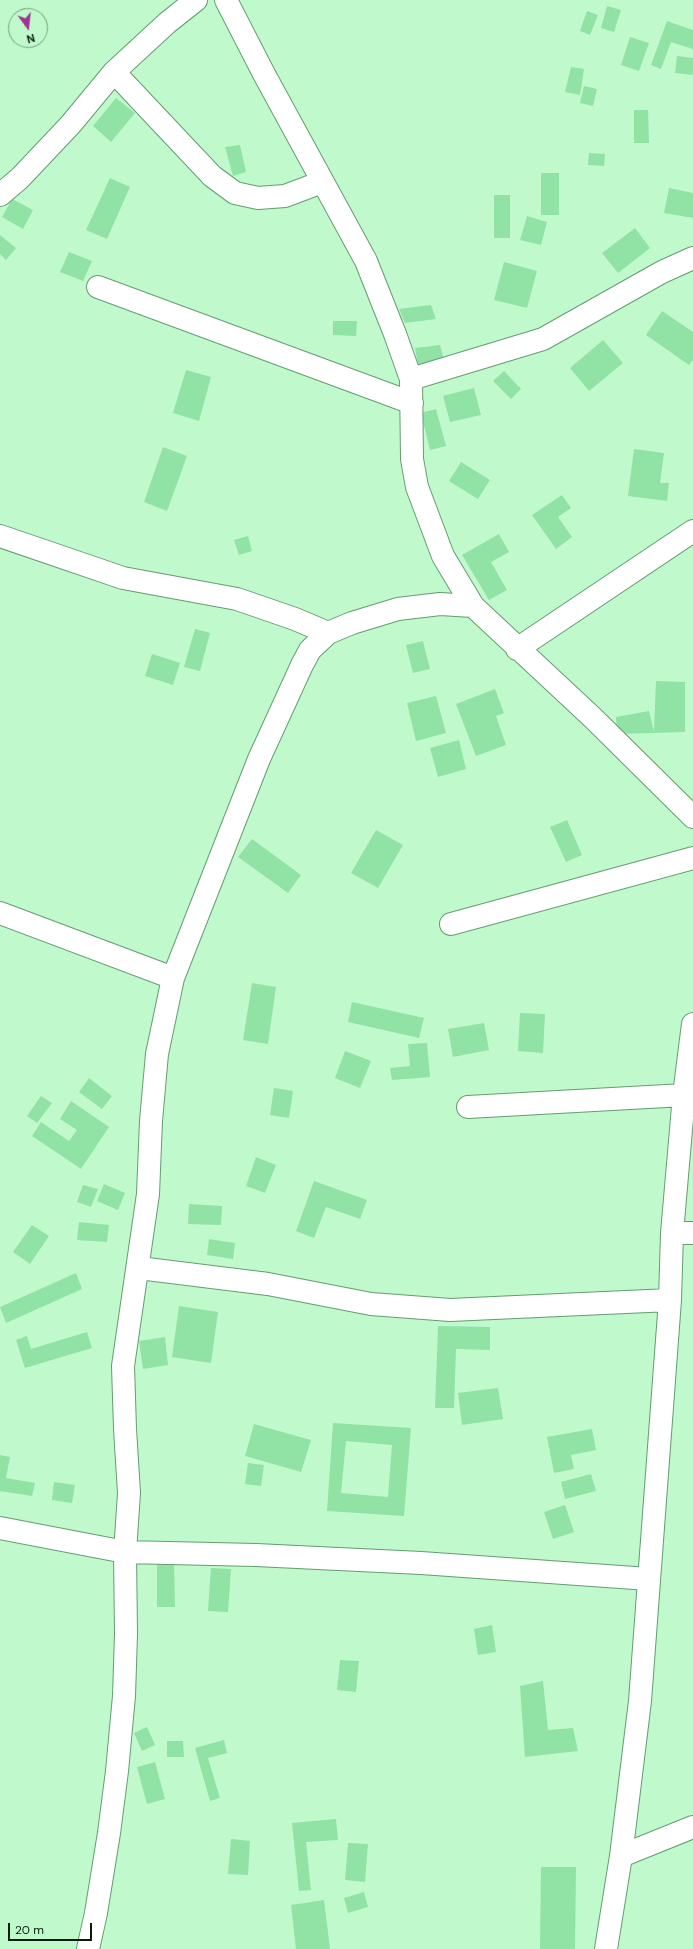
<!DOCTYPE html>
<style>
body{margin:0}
#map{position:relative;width:693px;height:1949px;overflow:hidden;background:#c0facc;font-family:"DM Sans",sans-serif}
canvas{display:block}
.north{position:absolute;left:8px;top:8px;width:40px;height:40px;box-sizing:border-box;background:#c0facc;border:1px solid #76a17f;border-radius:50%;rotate:165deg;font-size:11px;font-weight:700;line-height:16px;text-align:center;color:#061c0c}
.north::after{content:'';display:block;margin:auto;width:14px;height:18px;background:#9e3496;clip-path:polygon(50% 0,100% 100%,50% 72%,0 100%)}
.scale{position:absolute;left:8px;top:1923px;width:84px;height:18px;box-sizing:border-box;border:2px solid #061c0c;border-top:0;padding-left:5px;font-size:12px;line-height:14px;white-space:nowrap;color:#061c0c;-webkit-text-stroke:3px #c0facc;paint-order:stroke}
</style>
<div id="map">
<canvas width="693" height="1949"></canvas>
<div class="north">N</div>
<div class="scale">20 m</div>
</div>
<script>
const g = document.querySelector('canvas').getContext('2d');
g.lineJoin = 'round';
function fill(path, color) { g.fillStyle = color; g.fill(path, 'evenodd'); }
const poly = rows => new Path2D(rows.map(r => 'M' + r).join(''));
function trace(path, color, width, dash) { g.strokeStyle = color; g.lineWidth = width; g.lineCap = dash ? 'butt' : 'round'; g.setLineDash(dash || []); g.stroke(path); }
const building = poly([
 [607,6,621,10,614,32,601,28],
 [587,11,598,15,590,35,580,31],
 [667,21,693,30,693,49,671,42,661,69,651,65],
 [630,37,649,43,639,71,621,65],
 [677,56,693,58,693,75,675,73],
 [571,67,584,69,580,95,565,92],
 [584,86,597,89,593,106,580,103],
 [116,98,135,113,111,142,93,126],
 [634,110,648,110,649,143,634,143],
 [240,145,246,172,233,176,225,147],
 [589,153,605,154,604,166,588,165],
 [541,173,559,173,559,215,541,215],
 [110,178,130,187,107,239,86,230],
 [669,188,693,193,693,218,664,213],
 [494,195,510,195,510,238,494,238],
 [12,199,33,210,23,229,2,217],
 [527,216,547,222,541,245,520,240],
 [635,228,650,248,618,273,602,253],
 [0,235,16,248,6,260,0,254],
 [69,252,92,261,83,281,60,272],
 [504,262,537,271,527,308,494,300],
 [431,305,436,319,405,323,399,309],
 [662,311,693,332,693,360,689,365,646,335],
 [333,321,357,321,356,336,333,335],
 [603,340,623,363,589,391,570,368],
 [440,345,444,360,418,364,415,348],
 [186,370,211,377,199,421,173,413],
 [504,371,521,389,511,399,493,381],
 [474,388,481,415,450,422,443,396],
 [436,409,446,446,430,450,421,413],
 [163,447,187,456,167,511,144,502],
 [634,449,664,453,660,483,669,483,667,501,628,496],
 [461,462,490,480,478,499,449,481],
 [562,495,571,508,558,517,572,537,556,549,532,515],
 [499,534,509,552,491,562,507,590,489,600,462,555],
 [248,536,252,551,239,555,234,540],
 [195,629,210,633,200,671,184,667],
 [423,641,430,669,413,673,406,645],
 [152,654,180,663,173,685,145,676],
 [656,681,685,682,685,732,617,734,616,717,649,711,654,732],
 [495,689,504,713,496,716,506,745,476,756,456,704],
 [436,696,446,733,416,741,407,703],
 [459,740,466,769,438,777,430,748],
 [567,820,582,855,566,862,550,827],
 [376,830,403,845,378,888,351,873],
 [252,839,301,875,288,893,238,857],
 [252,983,276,987,268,1044,243,1040],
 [352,1002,424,1018,419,1038,348,1022],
 [520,1013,545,1014,543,1053,518,1051],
 [484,1023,489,1050,453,1057,448,1029],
 [427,1043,430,1077,392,1080,390,1068,410,1066,408,1044],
 [345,1051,371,1061,360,1088,335,1078],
 [89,1078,112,1096,102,1109,79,1092],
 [274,1088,293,1091,289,1118,270,1115],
 [41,1096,52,1103,37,1123,27,1116],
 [71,1101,109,1127,81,1169,32,1136,41,1122,69,1141,77,1130,60,1119],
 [256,1157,276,1165,265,1193,246,1186],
 [314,1181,367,1200,360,1219,326,1207,314,1238,296,1231],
 [104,1184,125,1193,118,1210,97,1201],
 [83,1185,98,1189,91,1207,77,1202],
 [189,1204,222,1206,221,1225,188,1224],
 [79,1222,109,1225,107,1242,77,1240],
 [32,1225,49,1236,30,1264,13,1252],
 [209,1239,235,1243,233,1259,207,1255],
 [76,1273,82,1289,6,1323,0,1307],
 [179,1306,218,1312,211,1363,172,1357],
 [438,1326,490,1327,490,1350,456,1349,454,1408,435,1408],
 [87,1332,92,1348,25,1368,16,1340,27,1336,31,1349],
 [165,1337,168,1365,143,1369,139,1341],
 [498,1388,503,1419,462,1425,458,1393],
 [333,1423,411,1428,404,1516,327,1511],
 [346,1441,392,1445,388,1497,341,1493],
 [254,1424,311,1440,301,1472,245,1456],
 [592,1429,596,1450,571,1455,574,1469,554,1473,547,1437],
 [0,1455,10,1457,6,1478,35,1483,32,1496,0,1491],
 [248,1463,264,1465,261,1486,245,1484],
 [591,1474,596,1491,565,1499,561,1482],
 [54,1482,75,1485,72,1503,52,1500],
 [565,1505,574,1532,553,1539,544,1512],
 [174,1562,175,1607,157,1607,157,1563],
 [211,1568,231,1569,228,1612,208,1611],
 [492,1625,496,1652,478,1655,474,1629],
 [340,1660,359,1661,356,1692,337,1690],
 [543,1681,548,1730,573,1728,578,1751,525,1757,520,1686],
 [147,1727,155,1745,142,1751,134,1733],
 [224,1740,227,1753,208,1758,220,1798,210,1801,195,1748],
 [167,1741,183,1741,184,1757,167,1757],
 [155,1762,165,1799,147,1804,137,1767],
 [336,1819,338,1840,306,1842,311,1890,299,1891,292,1823],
 [231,1839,250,1841,248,1875,228,1874],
 [348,1843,368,1844,365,1882,345,1880],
 [541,1867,576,1867,575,1949,540,1949],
 [364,1892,368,1907,348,1913,344,1898],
 [324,1900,330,1949,296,1949,291,1905]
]);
const minor = poly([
 [226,0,264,74,366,261,395,334,411,379,412,459,417,487,443,556,473,606,593,718,693,817],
 [114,72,212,176,235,193,258,198,285,196,322,182],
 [0,195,20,178,71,124,114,72,167,23,196,0],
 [98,287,412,403],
 [411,379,543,339,662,272,693,258],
 [0,536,123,578,237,599,295,619,328,633],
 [517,649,693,531],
 [0,913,173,978],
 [451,924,693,858],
 [468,1107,684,1095],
 [672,1233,693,1233],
 [139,1268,268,1284,371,1304,450,1310,670,1300],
 [0,1528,125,1552,256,1555,421,1563,649,1579],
 [621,1856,693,1827],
 [88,1949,96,1913,109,1833,117,1771,124,1696,126,1634,125,1552,129,1493,125,1429,123,1366,148,1194,151,1121,157,1054,173,978,259,759,302,665,310,650,328,633,352,623,398,609,440,604,473,606],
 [606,1949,621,1856,640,1701,670,1300,672,1233,684,1095,693,1024]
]);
fill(building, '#91e2a5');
trace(minor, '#659c72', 24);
trace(minor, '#fff', 22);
</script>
